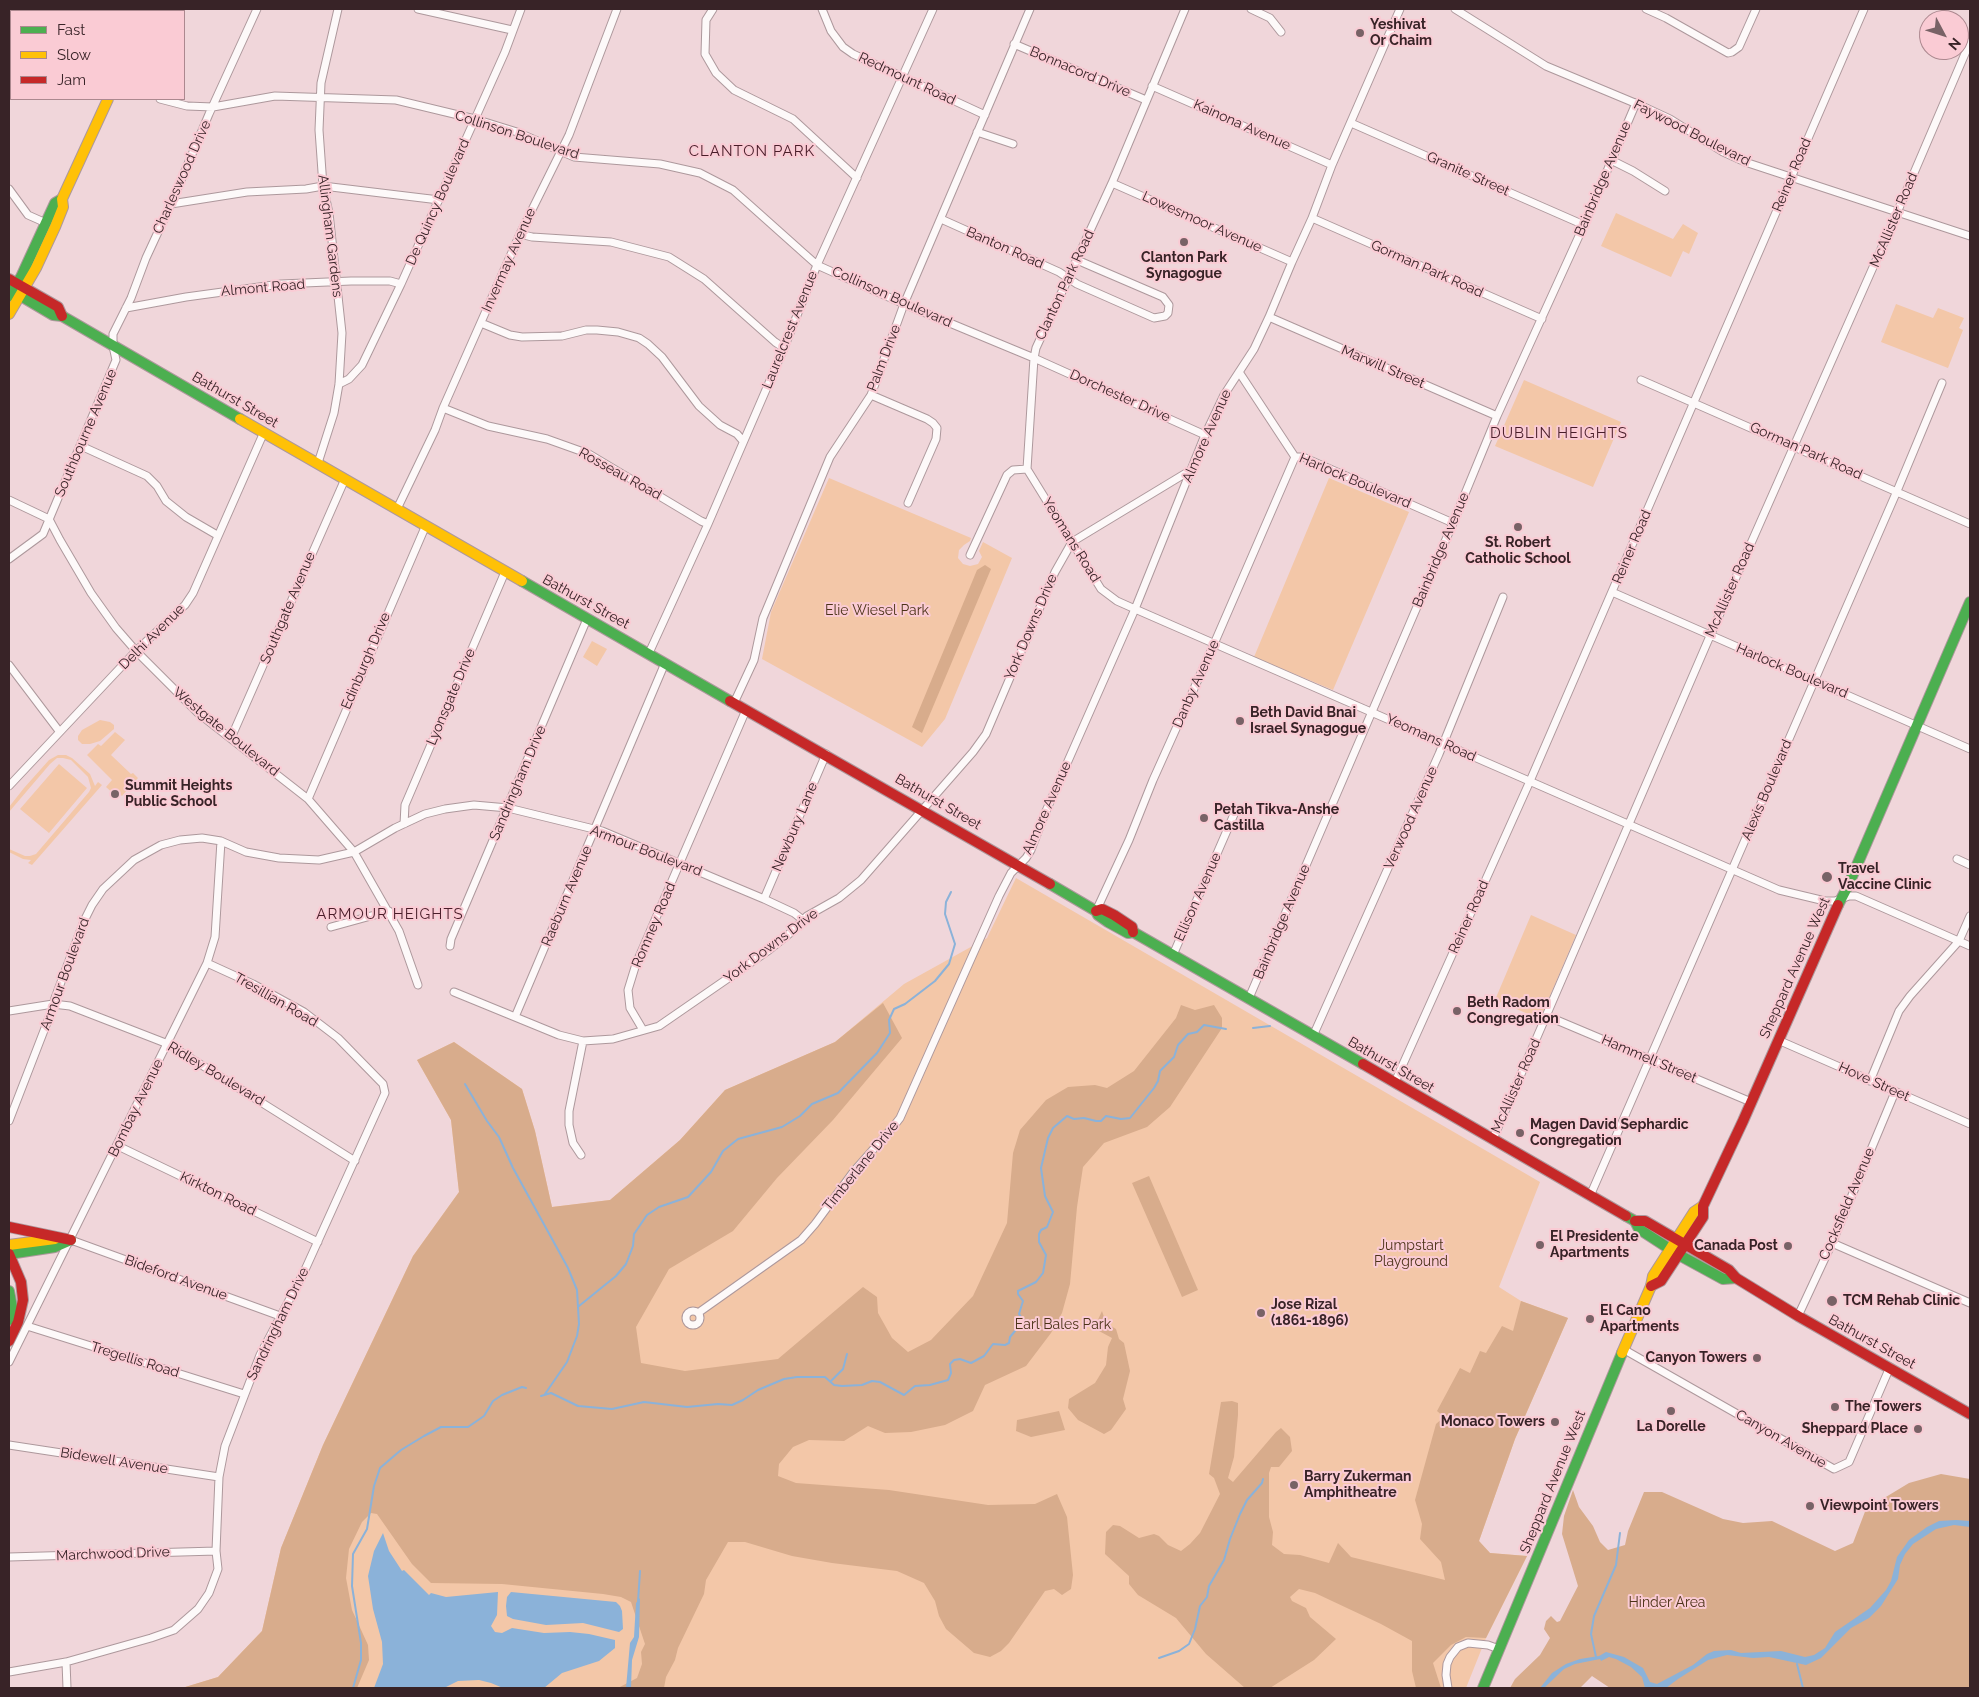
<!DOCTYPE html>
<style>
body{margin:0}
#map{position:relative;width:1979px;height:1697px;overflow:hidden;background:#f0d6da;font-family:Raleway,sans-serif}
canvas{display:block}
.frame{position:absolute;inset:0;border:10px solid #382327;pointer-events:none}
.legend{position:absolute;left:10px;top:10px;width:175px;height:90px;box-sizing:border-box;background:#facbd4;border:1px solid #ac888f;margin:0;padding:6px 9px;list-style:none;font-size:15px;color:#382327}
.legend li{display:flex;align-items:center;gap:10px;height:25px}
.legend b{width:25px;border:1px solid #ac888f}
.north{position:absolute;left:1919px;top:10px;width:50px;height:50px;box-sizing:border-box;background:#facbd4;border:1px solid #ac888f;border-radius:50%;rotate:130deg;font-size:14px;font-weight:700;line-height:20px;text-align:center;color:#382327}
.north::after{content:'';display:block;margin:auto;width:18px;height:22px;background:#786266;clip-path:polygon(50% 0,100% 100%,50% 72%,0 100%)}
</style>
<div id="map">
<canvas width="1979" height="1697"></canvas>
<div class="frame"></div>
<ul class="legend">
<li><b style="height:6px;background:#4caf50"></b>Fast</li>
<li><b style="height:6px;background:#ffc107"></b>Slow</li>
<li><b style="height:6px;background:#c62828"></b>Jam</li>
</ul>
<div class="north">N</div>
</div>
<script>
const g = document.querySelector('canvas').getContext('2d');
g.lineJoin = 'round';
function fill(path, color) { g.fillStyle = color; g.fill(path, 'evenodd'); }
const poly = rows => new Path2D(rows.map(r => 'M' + r).join(''));
function trace(path, color, width, dash) { g.strokeStyle = color; g.lineWidth = width; g.lineCap = dash ? 'butt' : 'round'; g.setLineDash(dash || []); g.stroke(path); }
function label(font, color, halo, rows, align = 'center') {
  g.font = font + ' Raleway,sans-serif'; g.lineWidth = 4; g.setLineDash([]); g.textBaseline = 'middle'; g.strokeStyle = halo; g.fillStyle = color; for (const [text, x, y, turn = 0] of rows) {
    g.save(); g.translate(x, y); g.rotate((+turn || 0) * Math.PI / 180); g.textAlign = isNaN(turn) ? turn : align; if (halo) g.strokeText(text, 0, 0); g.fillText(text, 0, 0); g.restore();
  }
}
const green = poly([
 [1616,213,1673,239,1683,224,1698,233,1689,254,1683,251,1671,277,1601,246],
 [1896,304,1933,318,1938,308,1964,318,1959,328,1963,330,1948,368,1881,342],
 [1524,380,1621,422,1593,487,1495,446],
 [829,478,971,538,970,541,964,545,959,550,958,558,963,564,970,566,978,564,982,557,979,551,983,542,1012,558,945,719,922,747,762,659,771,612],
 [1329,478,1409,512,1333,690,1254,657],
 [592,641,607,649,597,666,583,657],
 [100,720,110,722,114,725,114,729,100,741,90,744,82,744,78,740,78,736,82,730],
 [115,732,125,740,111,755,131,774,133,773,138,778,122,796,119,793,116,796,106,787,112,780,87,755,98,744,101,746],
 [58,755,66,755,72,758,90,774,95,786,98,782,102,785,32,865,28,863,31,860,23,859,9,852,9,849,25,856,30,856,36,854,89,792,91,788,88,777,71,760,63,758,57,758,50,764,9,812,9,807,24,788,49,760],
 [59,764,87,788,49,833,20,809],
 [1016,878,1540,1182,1499,1287,1521,1301,1568,1318,1515,1439,1479,1541,1490,1553,1527,1556,1486,1638,1466,1688,182,1688,218,1677,262,1631,281,1548,323,1445,413,1256,459,1192,451,1120,417,1060,454,1042,522,1089,535,1131,552,1207,610,1200,680,1140,725,1090,835,1042,904,984,987,938],
 [1531,915,1576,935,1540,1019,1495,1000]
]);
const forest = poly([
 [985,565,991,569,922,733,912,727,977,570],
 [883,1003,902,1038,833,1120,777,1178,733,1231,669,1269,636,1327,641,1363,685,1371,778,1359,863,1287,877,1297,878,1313,892,1338,908,1352,931,1340,973,1296,1007,1223,1013,1153,1020,1130,1046,1100,1068,1087,1095,1085,1107,1088,1134,1071,1176,1018,1181,1005,1195,1010,1214,1005,1222,1018,1222,1028,1170,1107,1147,1127,1104,1143,1083,1167,1077,1207,1070,1284,1062,1313,1051,1333,1026,1366,985,1385,973,1411,945,1425,911,1432,885,1433,868,1426,844,1441,809,1440,793,1447,779,1464,778,1476,796,1483,889,1490,988,1505,1035,1504,1057,1494,1067,1517,1073,1575,1071,1589,1062,1595,1054,1589,1045,1591,1009,1643,1001,1651,990,1657,974,1653,946,1629,939,1616,935,1601,924,1583,897,1571,832,1563,792,1556,745,1542,728,1542,706,1580,704,1594,678,1648,675,1660,666,1677,664,1688,618,1688,637,1678,642,1664,641,1652,645,1644,631,1602,621,1597,603,1594,502,1584,431,1583,412,1564,377,1514,371,1513,362,1522,349,1549,346,1578,352,1610,368,1645,369,1660,357,1688,182,1688,218,1677,262,1631,281,1548,323,1445,413,1256,459,1192,451,1120,417,1060,454,1042,522,1089,535,1131,552,1207,610,1200,680,1140,725,1090,835,1042],
 [1149,1176,1198,1290,1182,1297,1132,1183],
 [1521,1301,1568,1318,1515,1439,1479,1541,1490,1553,1527,1556,1486,1638,1466,1637,1451,1645,1433,1663,1441,1688,1416,1688,1412,1671,1412,1641,1381,1624,1315,1593,1299,1589,1290,1597,1292,1601,1306,1608,1310,1617,1336,1639,1314,1660,1270,1688,1245,1688,1206,1654,1176,1618,1138,1595,1129,1584,1129,1576,1105,1554,1106,1532,1113,1525,1120,1526,1139,1538,1154,1534,1159,1536,1168,1545,1181,1551,1190,1544,1200,1533,1220,1494,1214,1478,1209,1474,1221,1402,1232,1401,1238,1403,1238,1415,1234,1457,1228,1478,1233,1482,1276,1432,1281,1428,1290,1437,1292,1451,1279,1467,1271,1467,1269,1473,1269,1517,1273,1532,1272,1545,1284,1554,1300,1555,1329,1563,1338,1543,1351,1557,1445,1580,1441,1562,1420,1539,1422,1524,1415,1500,1436,1424,1444,1417,1437,1411,1460,1368,1470,1373,1480,1351,1486,1353,1502,1326,1513,1331],
 [1102,1311,1106,1323,1116,1329,1119,1339,1124,1343,1130,1371,1123,1399,1126,1409,1111,1430,1104,1434,1078,1420,1068,1408,1069,1399,1095,1383,1106,1365,1108,1347,1112,1338,1099,1331,1095,1326],
 [1059,1411,1065,1430,1031,1437,1016,1431,1017,1420],
 [1941,1474,1970,1479,1970,1688,1610,1688,1592,1676,1580,1688,1510,1688,1515,1679,1540,1655,1550,1638,1544,1629,1546,1621,1551,1616,1557,1622,1560,1621,1578,1586,1562,1534,1564,1516,1573,1490,1579,1507,1593,1526,1600,1542,1608,1550,1625,1545,1628,1531,1644,1492,1662,1492,1723,1519,1743,1523,1772,1521,1835,1551,1853,1543,1866,1509,1909,1483]
]);
const water = poly([
 [1956,1520,1970,1521,1970,1527,1954,1525,1936,1529,1913,1544,1905,1554,1900,1565,1898,1579,1881,1606,1869,1618,1851,1628,1821,1658,1806,1665,1769,1657,1753,1658,1727,1655,1708,1660,1678,1679,1666,1688,1645,1688,1642,1677,1631,1667,1616,1659,1609,1657,1601,1661,1600,1659,1575,1664,1564,1669,1544,1688,1540,1688,1552,1673,1566,1664,1580,1659,1599,1656,1606,1652,1624,1657,1643,1668,1650,1682,1657,1684,1693,1665,1707,1654,1714,1651,1731,1650,1741,1653,1781,1651,1805,1657,1814,1655,1825,1648,1835,1632,1870,1608,1886,1590,1891,1581,1897,1557,1909,1540,1927,1527,1939,1521],
 [383,1533,389,1551,402,1571,404,1570,429,1595,431,1593,446,1597,498,1592,497,1615,491,1626,495,1632,502,1633,512,1628,544,1633,570,1632,589,1634,615,1640,615,1648,599,1661,562,1673,544,1688,503,1688,491,1683,479,1680,458,1681,444,1688,374,1688,383,1664,382,1642,373,1609,368,1576,374,1551],
 [511,1592,616,1602,620,1606,622,1611,623,1629,619,1632,583,1623,546,1625,513,1619,507,1616,506,1606,507,1597],
 [640,1598,639,1637,632,1660,631,1688,626,1688,630,1643,634,1637,636,1603]
]);
const stream = poly([
 [1253,1028,1270,1026],
 [465,1084,487,1121,499,1137,513,1168,568,1268,577,1290,579,1324,577,1336,567,1362,545,1394],
 [579,1306,616,1276,626,1264,633,1246,634,1234,647,1215,659,1207,688,1197,711,1172,723,1151,738,1139,782,1127,800,1116,812,1104,838,1093,877,1053,890,1033,889,1020,894,1009,905,1004,935,981,949,964,955,944,945,914,946,902,951,892],
 [831,1381,843,1369,847,1354],
 [541,1396,551,1393,578,1406,612,1409,644,1402,687,1407,718,1404,732,1405,743,1400,758,1390,784,1379,797,1377,825,1377,834,1385,842,1386,862,1385,872,1381,880,1382,904,1395,915,1386,930,1385,948,1380,951,1373,950,1364,954,1360,960,1359,971,1363,984,1356,993,1344,1005,1345,1009,1343,1010,1337,1020,1325,1021,1317,1019,1314,1023,1301,1018,1294,1018,1291,1036,1282,1043,1273,1046,1255,1039,1242,1039,1234,1041,1230,1047,1227,1053,1212,1045,1196,1041,1168,1048,1138,1053,1128,1067,1116,1074,1119,1084,1118,1096,1121,1101,1121,1106,1116,1121,1119,1130,1118,1154,1088,1158,1081,1160,1071,1174,1057,1178,1045,1188,1034,1197,1032,1204,1025,1226,1029],
 [638,1602,640,1571],
 [1596,1657,1591,1634,1594,1616,1616,1565,1620,1533],
 [1159,1658,1179,1651,1189,1644,1195,1629,1200,1606,1207,1597,1209,1586,1224,1560,1230,1539,1240,1514,1247,1500,1262,1483,1263,1479],
 [1797,1664,1803,1688],
 [353,1688,361,1660,361,1643,352,1586,353,1554,367,1529,374,1486,380,1468,401,1450,424,1436,441,1427,468,1427,484,1416,493,1401,502,1395,522,1387,526,1388]
]);
const street = poly([
 [418,9,512,30],
 [713,9,706,20,705,54,716,73,734,90,793,119,857,178],
 [822,9,831,31,843,47,853,54,985,115],
 [1185,9,1112,183,1036,348,1034,358,1027,469,1101,589,1117,601,1135,609,1779,890,1825,901,1835,901,1849,896,1856,896,1970,946],
 [1251,9,1270,18,1281,32],
 [1455,9,1546,66,1642,106,1670,119,1723,152,1745,162,1970,236],
 [1646,9,1666,18,1728,53,1732,52,1739,47,1756,9],
 [1014,44,1146,100],
 [9,64,11,65],
 [1152,86,1332,165],
 [160,99,187,106,213,107,275,96,396,100,475,119,517,132,574,157,660,164,700,173,733,190,817,265,904,304,1034,358,1205,435],
 [1351,123,1584,225],
 [977,132,1013,144],
 [1611,160,1633,171,1665,191],
 [1112,183,1292,262],
 [9,189,28,215,46,223],
 [171,204,247,192,306,189,323,186,439,200],
 [1312,218,1542,319],
 [941,219,1059,272,1077,284,1154,318,1165,316,1168,313,1169,305,1163,297,1077,260],
 [520,234,532,237,611,242,669,257,704,279,775,342,784,348],
 [126,308,186,297,281,284,351,281,390,281,401,284],
 [1269,317,1497,416],
 [481,323,510,335,522,337,562,336,586,330,597,330,618,332,639,338,648,344,662,357,699,406,720,425,737,434,743,441],
 [1239,372,1295,457],
 [1641,380,1970,524],
 [339,384,349,379,362,365,401,284,505,52,521,9],
 [871,395,927,419,933,423,937,428,936,439,908,503],
 [443,408,488,426,547,439,589,454,701,521,708,524],
 [81,446,147,476,157,486,166,501,186,517,217,535],
 [1295,457,1303,457,1453,523],
 [318,463,334,413,339,384,342,333,329,213,323,186,319,130,321,83,338,9],
 [9,500,49,519,60,540,91,593,116,628,136,651,198,713,308,799,354,852,399,931,418,985],
 [397,509,435,430,443,408,520,234,569,135,617,9],
 [970,555,1007,475,1013,470,1027,469],
 [9,559,43,534,116,360,113,346,113,334,131,298,146,258,171,204,209,114,257,9],
 [1612,592,1970,749],
 [649,653,708,524,784,348,817,265,933,9],
 [9,665,59,731],
 [734,703,754,660,763,618,830,457,871,395,904,304,1030,9],
 [231,738,345,479],
 [9,786,136,651,185,605,193,593,264,432],
 [308,799,426,525],
 [404,824,405,805,505,572],
 [1957,859,1970,865],
 [764,899,826,754],
 [1096,911,1129,840,1153,780,1214,644,1295,457],
 [331,927,389,911],
 [450,946,451,939,587,619],
 [1173,955,1235,812],
 [454,992,559,1035,583,1041,613,1039,659,1026,769,950,789,934,807,916,839,898,861,880,973,752,986,734,1055,572,1072,542,1191,470],
 [1249,998,1453,523,1497,416,1584,225,1636,103],
 [9,1011,53,1004,70,1006,168,1044,355,1161],
 [1547,1016,1751,1102],
 [515,1017,665,663],
 [643,1030,630,1008,628,990,636,964,746,710],
 [1313,1036,1439,754,1503,597],
 [1778,1040,1970,1124],
 [1870,1081,1899,1011,1910,996,1959,941,1970,916],
 [1395,1082,1530,781,1864,9],
 [9,1121,50,1015,55,998,84,921,92,905,103,889,134,860,161,845,180,840,202,838,221,841,246,852,279,858,319,860,354,852,395,828,425,814,445,809,474,805,508,808,602,831,764,899,794,913,803,920],
 [1493,1139,1710,636,1893,222,1970,42],
 [118,1146,318,1242],
 [581,1155,573,1143,569,1125,569,1111,583,1041],
 [1590,1196,1897,491,1942,383],
 [71,1240,280,1316],
 [1832,1243,1970,1303],
 '686 1318a7 7 0 1 1 14 0a7 7 0 1 1-14 0Z',
 [698,1313,801,1240,815,1224,854,1171,893,1127,900,1118,999,896,1011,873,1026,858,1031,850,1046,811,1135,609,1205,435,1224,395,1254,349,1269,317,1292,262,1312,218,1332,165,1400,9],
 [1798,1316,1832,1243,1895,1092],
 [27,1326,244,1394],
 [1623,1349,1834,1469,1849,1462,1890,1367],
 [9,1362,207,963,215,937,221,841],
 [9,1445,219,1477],
 [9,1557,216,1551],
 [66,1662,67,1688],
 [9,1672,66,1662,151,1638,174,1630,198,1609,209,1593,218,1569,216,1551,219,1477,225,1446,260,1355,304,1272,385,1093,383,1084,338,1038,304,1012,253,984,207,963],
 [1448,1688,1446,1675,1447,1664,1450,1657,1458,1647,1468,1643,1488,1645,1499,1649]
]);
const fast = poly([
 [145,11,146,9],
 [9,289,53,315,62,316,240,419],
 [9,296,21,277,55,203,62,199],
 [522,581,730,701],
 [1050,884,1096,911,1098,915,1108,922,1128,933,1133,932,1363,1064],
 [1838,905,1848,886,1970,602],
 [1626,1216,1635,1221,1639,1229,1679,1255,1723,1279,1736,1278],
 [9,1254,55,1247,71,1240],
 [9,1291,12,1307,9,1320],
 [1483,1688,1622,1353]
]);
const slow = poly([
 [9,314,36,268,55,227,63,207,62,199,108,99],
 [240,419,522,581],
 [9,1245,55,1239],
 [1622,1353,1651,1286,1653,1276,1694,1212,1703,1206]
]);
const jam = poly([
 [114,9,120,11],
 [9,279,58,307,62,316],
 [730,701,1050,884],
 [1096,911,1102,909,1114,915,1132,927,1133,932],
 [1363,1064,1626,1216],
 [1635,1221,1645,1221,1729,1270,1736,1278,1798,1316,1970,1414],
 [9,1227,71,1240],
 [9,1254,21,1282,23,1300,18,1322,9,1341],
 [1651,1286,1661,1281,1703,1217,1703,1206,1743,1121,1838,905]
]);
const markers = [
 [1360,33,5,"#786266"],
 [1184,242,5,"#786266"],
 [1518,527,5,"#786266"],
 [1240,721,5,"#786266"],
 [115,794,5,"#786266"],
 [1204,818,5,"#786266"],
 [1827,877,6,"#786266"],
 [1457,1011,5,"#786266"],
 [1520,1133,5,"#786266"],
 [1540,1245,5,"#786266"],
 [1788,1246,5,"#786266"],
 [1832,1301,6,"#786266"],
 [1261,1313,5,"#786266"],
 [1590,1319,5,"#786266"],
 [1757,1358,5,"#786266"],
 [1835,1407,5,"#786266"],
 [1671,1411,5,"#786266"],
 [1555,1422,5,"#786266"],
 [1918,1429,5,"#786266"],
 [1294,1485,5,"#786266"],
 [1810,1506,5,"#786266"]
];
const poiNames = [
 ["Yeshivat",1370,25],
 ["Or Chaim",1370,41],
 ["Clanton Park",1184,258,"center"],
 ["Synagogue",1184,274,"center"],
 ["St. Robert",1518,543,"center"],
 ["Catholic School",1518,559,"center"],
 ["Beth David Bnai",1250,713],
 ["Israel Synagogue",1250,729],
 ["Summit Heights",125,786],
 ["Public School",125,802],
 ["Petah Tikva-Anshe",1214,810],
 ["Castilla",1214,826],
 ["Travel",1838,869],
 ["Vaccine Clinic",1838,885],
 ["Beth Radom",1467,1003],
 ["Congregation",1467,1019],
 ["Magen David Sephardic",1530,1125],
 ["Congregation",1530,1141],
 ["El Presidente",1550,1237],
 ["Apartments",1550,1253],
 ["Canada Post",1778,1246,"right"],
 ["TCM Rehab Clinic",1843,1301],
 ["Jose Rizal",1271,1305],
 ["(1861-1896)",1271,1321],
 ["El Cano",1600,1311],
 ["Apartments",1600,1327],
 ["Canyon Towers",1747,1358,"right"],
 ["The Towers",1845,1407],
 ["Monaco Towers",1545,1422,"right"],
 ["La Dorelle",1671,1427,"center"],
 ["Sheppard Place",1908,1429,"right"],
 ["Barry Zukerman",1304,1477],
 ["Amphitheatre",1304,1493],
 ["Viewpoint Towers",1820,1506]
];
const streetNames = [
 ["Bonnacord Drive",1080,72,23],
 ["Redmount Road",907,79,25],
 ["Kainona Avenue",1242,125,24],
 ["Faywood Boulevard",1692,133,27],
 ["Collinson Boulevard",517,135,18],
 ["Granite Street",1468,174,24],
 ["Reiner Road",1792,175,-67],
 ["Charleswood Drive",182,177,-66],
 ["Bainbridge Avenue",1603,179,-67],
 ["De Quincy Boulevard",438,202,-66],
 ["McAllister Road",1894,220,-67],
 ["Lowesmoor Avenue",1202,222,24],
 ["Allingham Gardens",330,236,83],
 ["Banton Road",1005,248,24],
 ["Invermay Avenue",509,260,-66],
 ["Gorman Park Road",1427,269,24],
 ["Clanton Park Road",1065,285,-65],
 ["Almont Road",263,288,-5],
 ["Collinson Boulevard",892,297,24],
 ["Laurelcrest Avenue",790,330,-68],
 ["Palm Drive",884,358,-69],
 ["Marwill Street",1383,367,23],
 ["Dorchester Drive",1120,396,24],
 ["Bathurst Street",235,400,30],
 ["Southbourne Avenue",86,433,-67],
 ["Almore Avenue",1207,436,-66],
 ["Gorman Park Road",1806,451,24],
 ["Rosseau Road",620,474,29],
 ["Harlock Boulevard",1355,481,23],
 ["Yeomans Road",1071,540,58],
 ["Reiner Road",1632,547,-67],
 ["Bainbridge Avenue",1441,550,-67],
 ["McAllister Road",1730,590,-66],
 ["Bathurst Street",586,602,29],
 ["Southgate Avenue",288,608,-67],
 ["York Downs Drive",1031,627,-67],
 ["Delhi Avenue",152,637,-45],
 ["Edinburgh Drive",366,661,-67],
 ["Harlock Boulevard",1792,671,23],
 ["Danby Avenue",1196,684,-66],
 ["Lyonsgate Drive",451,697,-67],
 ["Westgate Boulevard",226,732,39],
 ["Yeomans Road",1431,738,24],
 ["Sandringham Drive",518,783,-67],
 ["Alexis Boulevard",1767,790,-67],
 ["Bathurst Street",938,802,30],
 ["Almore Avenue",1047,808,-66],
 ["Verwood Avenue",1411,818,-66],
 ["Newbury Lane",795,827,-67],
 ["Armour Boulevard",646,851,21],
 ["Raeburn Avenue",567,896,-67],
 ["Ellison Avenue",1198,897,-66],
 ["Reiner Road",1469,917,-66],
 ["Bainbridge Avenue",1282,922,-67],
 ["Romney Road",654,925,-67],
 ["York Downs Drive",771,946,-37],
 ["Sheppard Avenue West",1795,968,-66],
 ["Armour Boulevard",65,974,-70],
 ["Tresillian Road",276,1000,30],
 ["Hammell Street",1649,1059,23],
 ["Bathurst Street",1391,1065,30],
 ["Ridley Boulevard",216,1074,31],
 ["Hove Street",1874,1082,24],
 ["McAllister Road",1516,1086,-66],
 ["Bombay Avenue",136,1108,-64],
 ["Timberlane Drive",861,1166,-51],
 ["Kirkton Road",218,1194,26],
 ["Cocksfield Avenue",1847,1204,-67],
 ["Bideford Avenue",176,1278,20],
 ["Sandringham Drive",278,1324,-64],
 ["Bathurst Street",1872,1342,29],
 ["Tregellis Road",135,1360,17],
 ["Canyon Avenue",1781,1439,30],
 ["Bidewell Avenue",114,1461,9],
 ["Sheppard Avenue West",1553,1482,-68],
 ["Marchwood Drive",113,1554,-2]
];
const parkNames = [
 ["Elie Wiesel Park",877,611],
 ["Jumpstart",1411,1246],
 ["Playground",1411,1262],
 ["Earl Bales Park",1063,1325],
 ["Hinder Area",1667,1603]
];
const neighbourhoodNames = [
 ["CLANTON PARK",752,151],
 ["DUBLIN HEIGHTS",1559,433],
 ["ARMOUR HEIGHTS",390,914]
];
fill(green, '#f3c7a8');
fill(forest, '#d8ac8c');
fill(water, '#8bb2d9');
trace(stream, '#8bb2d9', 2);
trace(street, '#ad989c', 9);
trace(fast, '#ad989c', 12);
trace(slow, '#ad989c', 12);
trace(jam, '#ad989c', 12);
trace(street, '#fdf9f9', 7);
trace(fast, '#4caf50', 10);
trace(slow, '#ffc107', 10);
trace(jam, '#c62828', 10);
for (const [x, y, r, color] of markers) { const dot = new Path2D(); dot.arc(x, y, r, 0, 2 * Math.PI); g.fillStyle = color; g.fill(dot); trace(dot, '#facbd4', 2); }
label('bold 14px', '#382327', '#facbd4', poiNames, 'left');
label('14px', '#382327', '#facbd4', streetNames);
label('14px', '#4c3318', '#facbd4', parkNames);
g.letterSpacing = '1px';
label('15px', '#491d29', '#facbd4', neighbourhoodNames);
g.letterSpacing = '0px';
</script>
